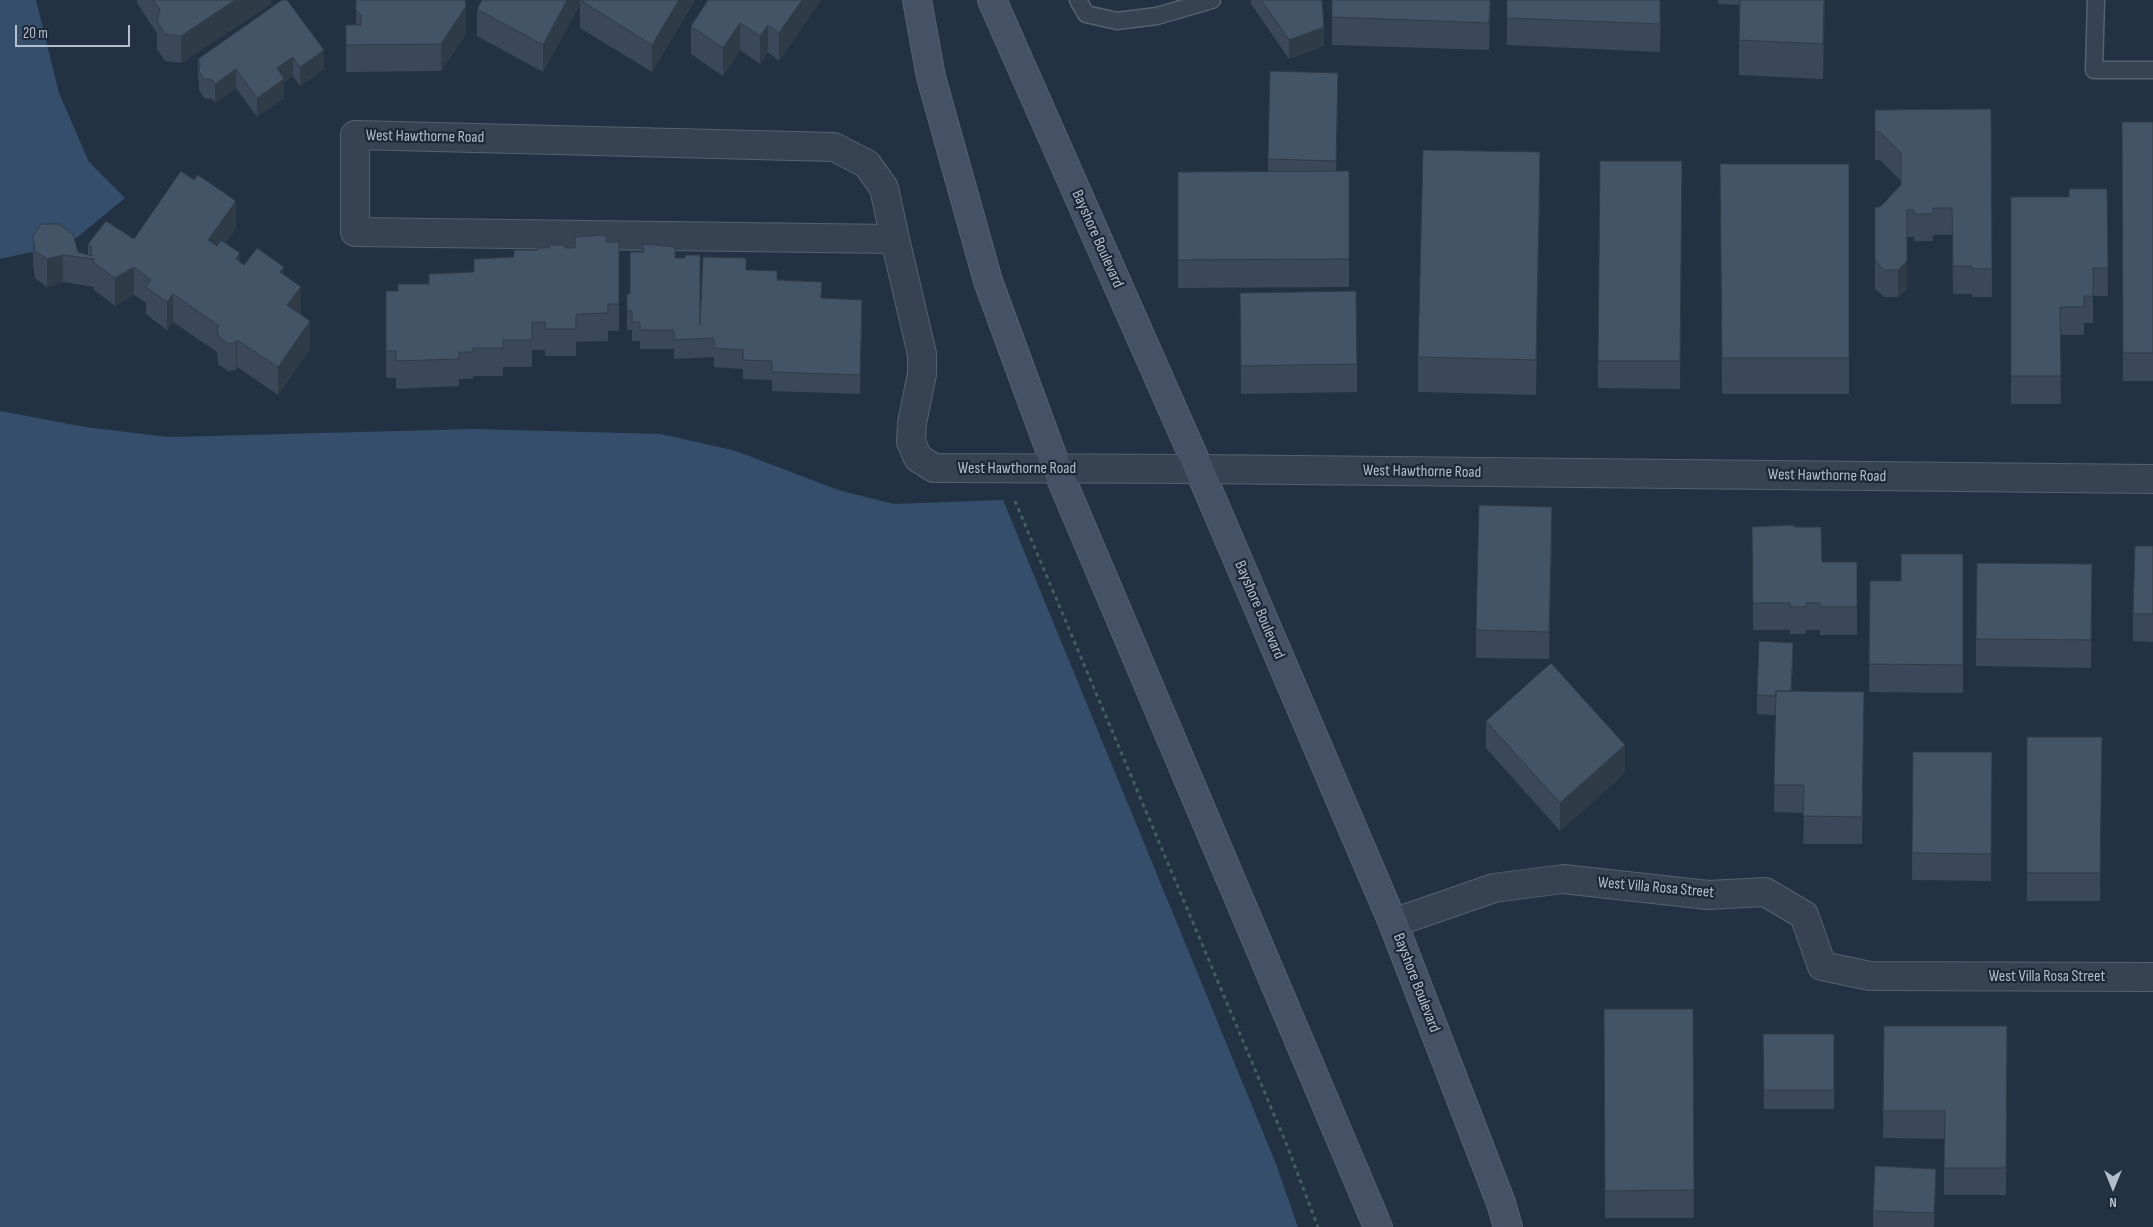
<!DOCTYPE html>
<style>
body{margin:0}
#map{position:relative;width:2153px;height:1227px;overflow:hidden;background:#233243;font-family:"Sofia Sans Condensed",sans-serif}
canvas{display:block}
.north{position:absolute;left:2088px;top:1162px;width:50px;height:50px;-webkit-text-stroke:4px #1c2838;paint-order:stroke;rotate:180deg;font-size:14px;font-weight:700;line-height:20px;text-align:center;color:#b4becc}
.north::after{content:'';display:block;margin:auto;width:18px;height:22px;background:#b4becc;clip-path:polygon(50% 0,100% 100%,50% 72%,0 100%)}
.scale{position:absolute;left:15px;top:25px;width:115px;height:22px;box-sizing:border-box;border:2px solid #b4becc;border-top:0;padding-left:6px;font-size:15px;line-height:18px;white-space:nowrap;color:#b4becc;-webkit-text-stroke:4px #1c2838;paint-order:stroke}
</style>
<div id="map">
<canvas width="2153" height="1227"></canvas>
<div class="north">N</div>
<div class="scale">20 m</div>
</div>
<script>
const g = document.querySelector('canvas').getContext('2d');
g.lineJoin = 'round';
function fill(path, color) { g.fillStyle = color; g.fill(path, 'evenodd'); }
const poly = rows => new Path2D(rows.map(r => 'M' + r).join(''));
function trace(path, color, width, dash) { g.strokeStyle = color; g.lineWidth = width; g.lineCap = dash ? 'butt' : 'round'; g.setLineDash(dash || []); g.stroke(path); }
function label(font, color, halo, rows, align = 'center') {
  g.font = font + ' "Sofia Sans Condensed",sans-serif'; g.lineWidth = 4.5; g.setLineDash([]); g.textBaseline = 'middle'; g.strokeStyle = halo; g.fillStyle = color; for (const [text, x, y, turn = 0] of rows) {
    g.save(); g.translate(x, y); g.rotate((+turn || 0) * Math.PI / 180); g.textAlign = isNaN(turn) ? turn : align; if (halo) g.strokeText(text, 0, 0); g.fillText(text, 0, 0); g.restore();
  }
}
const water = poly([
 [0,0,36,0,59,93,89,162,125,198,69,244,0,259],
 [0,411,85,427,169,437,475,429,661,434,736,451,838,490,894,504,1003,500,1276,1164,1298,1227,0,1227]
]);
const path = poly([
 [1015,501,1286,1143,1318,1227]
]);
const lane = poly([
 [1078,0,1086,14,1117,21,1157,16,1212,0],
 [2096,0,2094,70,2153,70]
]);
const street = poly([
 [895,239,884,188,867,164,834,147,355,135,355,232,895,239,922,354,922,374,912,423,911,442,918,458,934,468,1199,469,2153,479],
 [1393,923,1494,888,1563,879,1708,895,1765,892,1804,915,1822,966,1870,976,2153,977]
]);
const secondary = poly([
 [917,0,931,77,988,281,1057,469,1378,1227],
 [992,0,1199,469,1393,923,1501,1203,1508,1227]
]);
const wall = poly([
 [137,0,271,0,271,4,181,63,165,61,157,49,157,33,137,3],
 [282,0,324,69,300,86,293,76,284,82,284,98,257,117,236,88,215,103,212,99,204,98,199,90,199,81,198,79,198,59],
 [356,0,466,34,441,71,346,72,346,25,356,25],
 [482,0,695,0,652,72,580,28,580,4,543,72,477,36,477,9],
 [821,0,779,61,768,52,760,64,740,50,723,76,691,54,691,26],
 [1251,0,1322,0,1324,46,1289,59,1251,4],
 [1491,0,1489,50,1332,45,1332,17],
 [1661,0,1660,52,1507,45,1507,18],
 [1718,0,1825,0,1823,79,1739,75,1739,40,1740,5,1718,4],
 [1338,92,1336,171,1349,171,1349,287,1178,288,1178,172,1268,171,1268,159],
 [1991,109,1992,297,1972,297,1972,294,1953,294,1952,235,1933,235,1933,241,1914,241,1914,237,1907,237,1907,289,1898,297,1884,297,1875,289,1875,207,1880,207,1901,185,1901,181,1880,160,1875,160,1875,110],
 [2122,122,2153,122,2153,381,2123,381],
 [1682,161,1680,389,1598,388,1598,361],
 [1720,164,1849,164,1849,394,1722,394],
 [1540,187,1536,395,1418,392,1418,357],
 [2107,189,2108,296,2093,296,2093,323,2084,323,2084,335,2060,335,2061,404,2011,404,2011,197,2069,197],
 [236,228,225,243,240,262,244,265,284,275,300,314,310,349,278,395,237,367,236,370,228,371,218,364,217,352,173,322,167,330,146,314,146,303,134,295,115,306,94,290,94,287,63,282,47,287,35,278,33,264,33,236,78,252,88,255,88,244],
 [619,242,619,331,608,331,608,341,576,342,576,356,545,356,545,350,532,350,532,367,503,367,503,376,473,376,473,379,459,379,459,386,396,389,396,378,386,378,386,291,398,291,474,272,514,257,538,250,565,248,575,248],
 [643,244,675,258,700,325,746,270,777,280,822,298,862,319,860,394,772,391,772,380,743,379,743,369,714,367,714,357,674,359,674,349,640,349,640,341,632,341,632,330,627,330,627,294,630,294,643,252],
 [1240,293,1357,364,1357,392,1241,394],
 [1752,527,1794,527,1822,562,1857,562,1857,635,1820,635,1820,630,1806,630,1806,634,1790,634,1790,630,1753,630],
 [1552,534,1549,659,1476,658,1476,630],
 [2153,546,2153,642,2133,641,2133,614],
 [1963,554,1963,693,1869,692,1870,581,1901,581],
 [2092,592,2091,668,1976,666,1976,639],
 [1793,662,1791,691,1864,692,1862,844,1803,844,1804,813,1774,812,1775,715,1757,714,1757,695],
 [1486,721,1625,773,1560,831,1486,748],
 [2027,737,2102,737,2100,901,2027,901],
 [1913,752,1992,752,1991,881,1912,880],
 [1604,1009,1693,1009,1694,1218,1605,1218],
 [1884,1026,2007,1026,2006,1195,1944,1195,1944,1139,1883,1138],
 [1763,1034,1834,1034,1834,1109,1764,1109],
 [1936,1188,1934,1227,1873,1227,1873,1211]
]);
const shadedWall = poly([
 [235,0,271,0,271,4,181,63,181,36],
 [567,0,583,0,580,0,580,4,543,72,543,45],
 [679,0,695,0,652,72,652,45],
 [802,0,821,0,779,61,779,33],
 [1490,0,1491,0,1489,50,1489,23],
 [1660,0,1661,0,1660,52],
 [1824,0,1825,0,1823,79,1823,44],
 [466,6,466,34,441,71,441,44],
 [740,23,740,50,723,76,723,48],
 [768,25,768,52,760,64,760,36],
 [1324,27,1324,46,1289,59,1289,40],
 [324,50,324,69,300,86,300,67],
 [293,57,293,76,284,82,284,98,257,117,257,98,277,68],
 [236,69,236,88,215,103,215,84],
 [1338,73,1338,92,1336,180,1336,161],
 [1540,152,1540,187,1536,395,1536,360],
 [236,201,236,228,208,267,208,240],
 [240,253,240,281,236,259],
 [63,255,63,282,47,287,47,259],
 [1907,261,1907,289,1898,297,1898,270],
 [134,267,134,295,115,306,115,278],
 [284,267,284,294,280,272],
 [301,287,301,314,287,305],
 [173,294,173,322,167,330,167,302],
 [310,321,310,349,278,395,278,367],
 [237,340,237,367,236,370,236,342],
 [1552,507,1552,534,1549,659,1549,632],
 [1793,643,1793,662,1790,716,1790,697],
 [1625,745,1625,773,1560,831,1560,803],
 [1936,1169,1936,1188,1934,1227,1934,1213]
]);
const building = poly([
 [153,0,235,0,181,36,165,34,157,21,160,10,153,0],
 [282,0,287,0,324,50,300,67,293,57,277,68,284,79,257,98,236,69,215,84,212,80,204,79,199,71,200,64,198,59,282,0],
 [356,0,465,0,466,6,441,44,346,45,346,25,361,25,361,15,356,11,356,0],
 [482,0,567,0,543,45,477,9,482,0],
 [580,0,679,0,652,45,580,0],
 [708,0,802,0,779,33,768,25,760,36,740,23,723,48,691,26,708,0],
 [1261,0,1322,0,1324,27,1289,40,1261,0],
 [1332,0,1490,0,1489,23,1332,17,1332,0],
 [1507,0,1660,0,1660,24,1507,18,1507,0],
 [1740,0,1824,0,1823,44,1739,40,1740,0],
 [1270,71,1338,73,1336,161,1268,159,1270,71],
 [1991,109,1992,269,1972,269,1972,266,1953,266,1952,208,1933,208,1933,214,1914,214,1914,210,1907,210,1907,261,1898,270,1884,270,1875,261,1875,207,1880,207,1901,185,1901,153,1880,132,1875,132,1875,110,1991,109],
 [2122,122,2153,122,2153,353,2123,353,2122,122],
 [1423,150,1540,152,1536,360,1418,357,1423,150],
 [1600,161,1682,161,1680,361,1598,361,1600,161],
 [1720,164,1849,164,1849,358,1722,358,1720,164],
 [181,171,194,180,198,175,236,201,208,240,217,246,221,240,240,253,236,259,244,265,257,248,284,267,280,272,301,287,287,305,310,321,278,367,237,340,236,342,228,344,218,336,217,329,219,326,173,294,167,302,146,287,151,280,134,267,115,278,94,263,94,259,63,255,47,259,35,251,33,236,41,224,59,224,73,234,78,252,92,256,91,246,88,244,106,221,134,239,181,171],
 [1349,171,1349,259,1178,260,1178,172,1349,171],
 [2069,189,2107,189,2108,268,2093,268,2093,296,2084,296,2084,307,2060,307,2061,376,2011,376,2011,197,2069,197,2069,189],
 [606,235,606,242,619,242,619,304,608,304,608,313,576,314,576,329,545,329,545,322,532,322,532,340,503,340,503,348,473,348,473,352,459,352,459,359,396,361,396,351,386,351,386,291,398,291,398,284,429,284,429,274,474,272,474,259,514,257,514,250,538,250,538,248,549,248,549,245,565,245,565,248,575,248,575,237,606,235],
 [643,244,675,247,675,258,685,258,685,255,700,255,700,325,703,257,746,258,746,270,777,271,777,280,822,282,821,298,862,300,860,375,772,372,772,361,743,360,743,350,714,348,714,338,674,340,674,330,640,330,640,322,632,322,632,311,627,311,627,294,630,294,630,252,644,252,643,244],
 [1356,291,1357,364,1241,366,1240,293,1356,291],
 [1479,505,1552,507,1549,632,1476,630,1479,505],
 [1794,525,1794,527,1821,527,1822,562,1857,562,1857,607,1820,607,1820,603,1806,603,1806,607,1790,607,1790,603,1753,603,1752,527,1794,525],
 [2135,546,2153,546,2153,614,2133,614,2135,546],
 [1901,554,1963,554,1963,665,1869,664,1870,581,1901,581,1901,554],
 [1977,563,2092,564,2091,640,1976,639,1977,563],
 [1759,641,1793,643,1791,691,1776,691,1776,696,1757,695,1759,641],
 [1551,663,1625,745,1560,803,1486,721,1551,663],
 [1776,691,1864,692,1862,817,1803,816,1804,785,1774,785,1776,691],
 [2027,737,2102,737,2100,873,2027,873,2027,737],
 [1913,752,1992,752,1991,854,1912,853,1913,752],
 [1604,1009,1693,1009,1694,1190,1605,1191,1604,1009],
 [1884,1026,2007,1026,2006,1168,1944,1168,1945,1111,1883,1111,1884,1026],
 [1763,1034,1834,1034,1834,1090,1764,1090,1763,1034],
 [1875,1166,1936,1169,1934,1213,1873,1211,1875,1166]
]);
const streetNames = [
 ["West Hawthorne Road",425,137,1],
 ["Bayshore Boulevard",1097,239,66],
 ["West Hawthorne Road",1017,469],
 ["West Hawthorne Road",1422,472,1],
 ["West Hawthorne Road",1827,476,1],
 ["Bayshore Boulevard",1259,610,67],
 ["West Villa Rosa Street",1656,888,5],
 ["West Villa Rosa Street",2047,977],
 ["Bayshore Boulevard",1416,983,69]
];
fill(water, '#354e6b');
trace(lane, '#55616f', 19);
trace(street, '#55616f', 30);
trace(secondary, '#55616f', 30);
trace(path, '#435e60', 3, [4, 4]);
trace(lane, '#374352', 16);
trace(street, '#374352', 28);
trace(secondary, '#455266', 28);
fill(wall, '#3a4859');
fill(shadedWall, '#303b48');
fill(building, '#445467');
trace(building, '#303b48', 1);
label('16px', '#b4becc', '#1c2838', streetNames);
</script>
